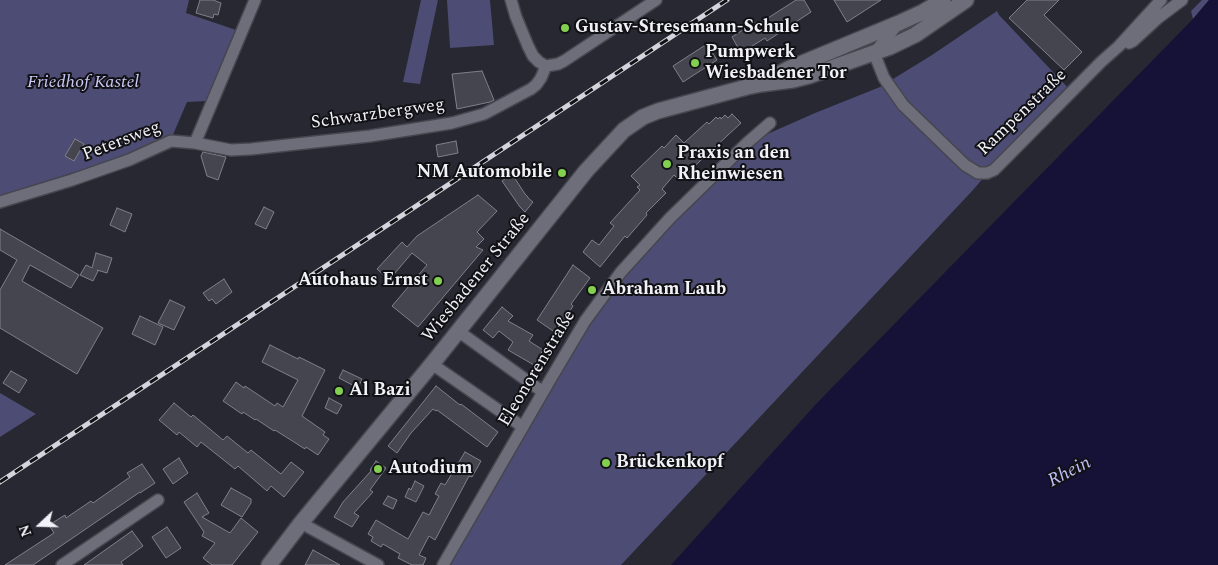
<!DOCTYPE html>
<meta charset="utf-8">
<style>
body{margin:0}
#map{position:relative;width:1218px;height:565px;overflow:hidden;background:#272832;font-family:Spectral,serif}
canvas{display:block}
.north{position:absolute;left:15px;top:500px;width:50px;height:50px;-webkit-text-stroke:4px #111115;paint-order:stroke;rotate:249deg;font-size:14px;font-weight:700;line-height:20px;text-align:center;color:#f1f1f8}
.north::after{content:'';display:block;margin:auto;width:18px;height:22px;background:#f1f1f8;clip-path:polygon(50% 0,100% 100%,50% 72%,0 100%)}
</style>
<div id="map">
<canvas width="1218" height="565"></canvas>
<div class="north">N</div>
</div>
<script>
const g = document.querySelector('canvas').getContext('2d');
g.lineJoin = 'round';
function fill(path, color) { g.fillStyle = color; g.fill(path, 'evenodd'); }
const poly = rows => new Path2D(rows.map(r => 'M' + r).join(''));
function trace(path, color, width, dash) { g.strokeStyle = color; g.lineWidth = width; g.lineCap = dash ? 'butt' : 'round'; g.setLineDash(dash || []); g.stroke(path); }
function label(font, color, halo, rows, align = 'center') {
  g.font = font + ' Spectral,serif'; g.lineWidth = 4; g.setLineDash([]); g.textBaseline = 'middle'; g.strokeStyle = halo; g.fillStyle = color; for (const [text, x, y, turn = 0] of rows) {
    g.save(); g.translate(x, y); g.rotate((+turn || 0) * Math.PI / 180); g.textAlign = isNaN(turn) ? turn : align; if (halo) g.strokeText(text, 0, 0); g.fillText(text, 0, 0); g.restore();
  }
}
const green = poly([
 [0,0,189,0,186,13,236,30,206,101,187,102,172,137,128,155,0,196],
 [421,0,438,0,420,84,403,82],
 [447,0,490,0,494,45,450,48],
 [1202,0,1209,0,1193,19,1191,11],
 [997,11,999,15,1072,92,991,169,973,190,621,565,443,565,620,272,747,143,815,113,880,87,932,55],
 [0,393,36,414,0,437]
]);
const water = poly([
 [1209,0,1218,0,1218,565,671,565,817,403,1193,19]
]);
const building = poly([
 [200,0,213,0,221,3,218,15,214,14,213,18,196,13,200,0],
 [796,0,804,0,811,12,767,41,765,38,741,53,732,37,755,22,757,25,796,0],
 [834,0,881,0,847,22,834,0],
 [1027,0,1059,0,1044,15,1082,52,1064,70,1009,18,1027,0],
 [707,44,717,60,683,82,673,66,707,44],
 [482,71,494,100,490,102,457,109,452,74,482,71],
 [732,114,741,123,701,160,680,181,674,175,662,189,666,193,646,213,647,215,627,238,625,236,600,267,583,252,592,240,599,245,614,226,610,223,640,190,637,187,640,185,631,176,662,146,664,148,676,135,684,143,707,122,709,124,716,117,718,119,720,117,721,119,725,115,728,118,732,114],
 [75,139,84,144,74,161,65,156,75,139],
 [456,141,458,153,438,157,436,145,456,141],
 [203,152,226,157,218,180,207,176,201,156,203,152],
 [512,174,525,194,528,197,528,198,533,202,525,212,520,207,502,181,512,174],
 [478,195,497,211,477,232,484,239,476,247,483,250,418,327,392,306,427,265,412,253,389,280,377,269,402,242,407,247,417,236,478,195],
 [264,207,274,212,266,229,255,224,264,207],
 [117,208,132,214,125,232,110,225,117,208],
 [0,229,79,275,71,288,30,265,22,281,103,328,77,374,0,328,0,290,17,260,0,250,0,229],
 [96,253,112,258,107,273,97,270,98,271,93,281,80,275,86,265,92,268,96,253],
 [573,265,590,278,571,304,573,306,556,333,537,320,573,265],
 [224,279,232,292,216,304,212,299,209,301,203,293,224,279],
 [170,300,185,307,174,330,158,323,170,300],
 [502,307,513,316,508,321,533,335,529,341,543,350,534,365,508,350,513,342,499,331,493,338,483,330,502,307],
 [140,316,163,327,155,345,132,334,140,316],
 [270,345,298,359,299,357,325,370,302,416,325,432,323,435,329,439,318,455,306,447,305,449,275,430,274,431,256,419,255,420,243,412,242,414,223,401,236,382,244,388,245,386,275,406,277,403,283,407,298,380,262,362,270,345],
 [343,370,362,379,358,388,339,378,343,370],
 [11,371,27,380,19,393,3,383,11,371],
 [436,386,460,405,461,404,498,432,487,447,437,410,436,411,433,409,411,433,397,453,388,446,436,386],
 [329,398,342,405,337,414,325,408,329,398],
 [174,403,191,417,193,415,223,440,227,436,248,453,251,450,281,474,291,462,304,472,284,497,271,486,267,491,238,466,235,469,201,442,197,447,179,432,177,435,159,420,174,403],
 [465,452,481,461,472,477,469,476,435,540,429,536,419,555,426,558,423,565,412,565,398,558,400,554,383,544,381,547,371,541,373,537,368,534,376,520,408,539,423,512,429,515,439,496,435,494,441,483,445,485,465,452],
 [179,458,188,473,173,484,163,469,179,458],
 [376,461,386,468,370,490,373,492,354,513,359,516,352,527,334,517,343,502,371,471,370,470,376,461],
 [142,464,155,483,140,493,140,492,33,565,5,565,54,533,49,525,65,515,66,518,91,501,93,503,130,477,127,473,142,464],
 [415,481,424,486,416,502,405,497,409,488,411,490,415,481],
 [231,488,251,499,251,503,242,517,221,505,231,488],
 [197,493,209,513,202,517,230,533,241,518,258,532,232,565,212,565,203,558,215,543,202,536,204,532,184,502,197,493],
 [388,496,397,500,393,509,383,504,388,496],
 [167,527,181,548,166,558,152,537,167,527],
 [132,531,143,546,121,562,123,565,84,565,132,531],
 [313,550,340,565,305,565,313,550]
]);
const street = poly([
 [511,0,516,17,528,46,533,56,539,62,546,66],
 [1129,43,1133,41,1158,18,1182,0],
 [875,52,898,24],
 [874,53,884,78,903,105,965,165,978,173,987,173,994,170,1005,159,1101,62,1119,46,1161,0],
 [546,66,558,64,564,61,656,0],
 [195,143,255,0],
 [0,202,72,180,129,160,171,141,195,143,231,150,251,149,370,136,452,123,484,114,531,89,536,85,541,78,546,66],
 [458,331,543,392],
 [432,364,523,427],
 [301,523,378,565],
 [62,565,158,500],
 [443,565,550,380,585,321,621,272,670,218,747,143,770,123]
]);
const secondary = poly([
 [768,80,788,69,899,23,923,12,943,0],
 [269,565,301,523,432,364,586,171,624,130,643,117,658,111,747,87,762,84,793,80,809,76,890,47,915,35,966,0]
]);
const rail = poly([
 [0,482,727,0]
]);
const markers = [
 [565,28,5,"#83d04e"],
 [695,63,5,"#83d04e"],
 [667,164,5,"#83d04e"],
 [562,173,5,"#83d04e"],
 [438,281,5,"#83d04e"],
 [592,290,5,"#83d04e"],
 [339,391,5,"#83d04e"],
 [606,463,5,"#83d04e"],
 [378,469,5,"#83d04e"]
];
const poiNames = [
 ["Gustav-Stresemann-Schule",575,28],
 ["Pumpwerk",705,53],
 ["Wiesbadener Tor",705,74],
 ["Praxis an den",677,154],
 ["Rheinwiesen",677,175],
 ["NM Automobile",552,173,"right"],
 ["Autohaus Ernst",428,281,"right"],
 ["Abraham Laub",602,290],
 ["Al Bazi",349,391],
 ["Brückenkopf",616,463],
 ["Autodium",388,469]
];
const parkNames = [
 ["Friedhof Kastel",83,83]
];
const streetNames = [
 ["Rampenstraße",1023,113,-44],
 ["Schwarzbergweg",378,115,-8],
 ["Petersweg",122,142,-21],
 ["Wiesbadener Straße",477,278,-51],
 ["Eleonorenstraße",538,369,-59]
];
const waterNames = [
 ["Rhein",1070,473,-27]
];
fill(green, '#4d4c74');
fill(water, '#161237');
fill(building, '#454550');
trace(building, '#80808c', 1);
trace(street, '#46464f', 14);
trace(secondary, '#46464f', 18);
trace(street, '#6d6e7a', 11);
trace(secondary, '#6d6e7a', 15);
trace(rail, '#d4d4dc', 5);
trace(rail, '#111115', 3, [9]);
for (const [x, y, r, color] of markers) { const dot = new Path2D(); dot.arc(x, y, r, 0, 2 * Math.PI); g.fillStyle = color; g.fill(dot); trace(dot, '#111115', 2); }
label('bold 18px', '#f1f1f8', '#111115', poiNames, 'left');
label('italic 18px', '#c8c9f4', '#111115', parkNames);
label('18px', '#f1f1f8', '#111115', streetNames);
label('italic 19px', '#bebef7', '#111115', waterNames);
</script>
